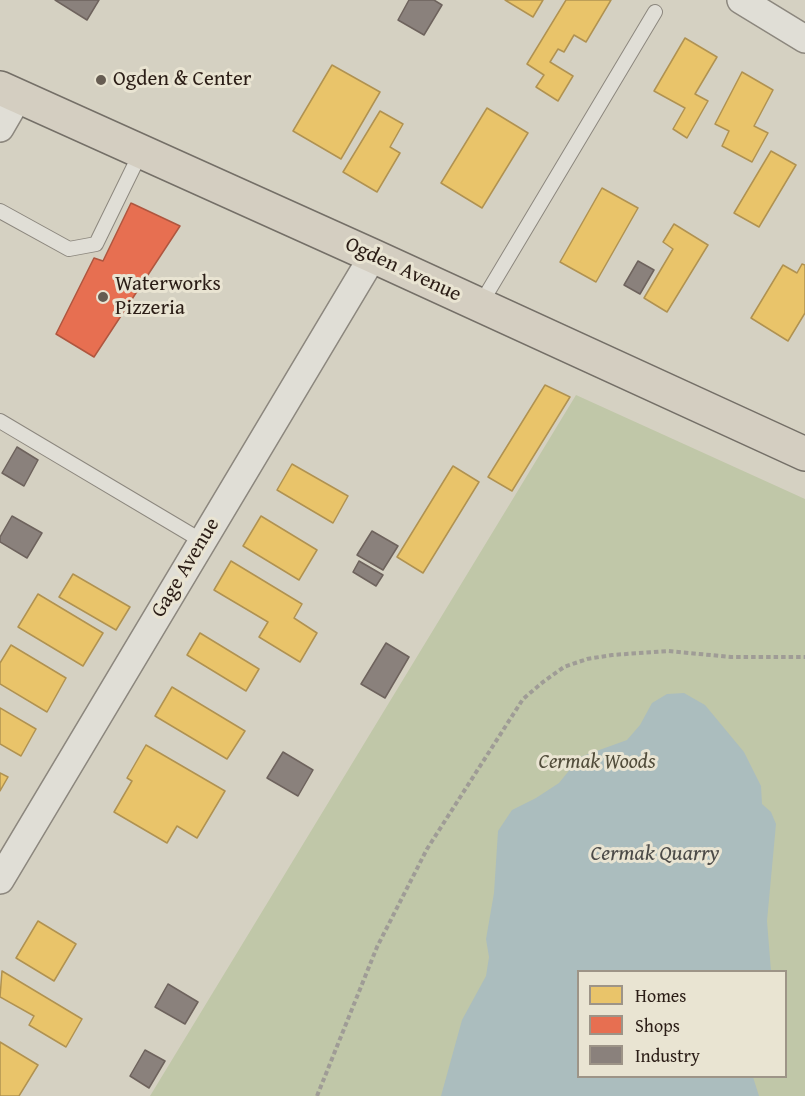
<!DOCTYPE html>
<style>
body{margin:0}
#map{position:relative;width:805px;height:1096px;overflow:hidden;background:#d5d1c2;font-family:"Gentium Book Plus",serif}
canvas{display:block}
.legend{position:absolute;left:577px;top:970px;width:210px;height:108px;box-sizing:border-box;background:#e9e4d2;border:2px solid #9d9487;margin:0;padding:8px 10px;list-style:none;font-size:18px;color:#2b1d16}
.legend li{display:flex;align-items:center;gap:12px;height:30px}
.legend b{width:30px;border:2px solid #9d9487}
</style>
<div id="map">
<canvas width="805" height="1096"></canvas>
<ul class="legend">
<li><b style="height:16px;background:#e9c46a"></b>Homes</li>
<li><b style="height:16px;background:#e76f51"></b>Shops</li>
<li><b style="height:16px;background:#8a817c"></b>Industry</li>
</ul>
</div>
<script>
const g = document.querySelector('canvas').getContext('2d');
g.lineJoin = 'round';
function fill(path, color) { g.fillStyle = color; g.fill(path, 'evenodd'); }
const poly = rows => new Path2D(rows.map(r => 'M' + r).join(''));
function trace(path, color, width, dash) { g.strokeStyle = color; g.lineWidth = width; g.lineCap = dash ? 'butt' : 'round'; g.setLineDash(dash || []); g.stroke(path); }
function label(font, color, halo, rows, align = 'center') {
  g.font = font + ' "Gentium Book Plus",serif'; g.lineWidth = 6; g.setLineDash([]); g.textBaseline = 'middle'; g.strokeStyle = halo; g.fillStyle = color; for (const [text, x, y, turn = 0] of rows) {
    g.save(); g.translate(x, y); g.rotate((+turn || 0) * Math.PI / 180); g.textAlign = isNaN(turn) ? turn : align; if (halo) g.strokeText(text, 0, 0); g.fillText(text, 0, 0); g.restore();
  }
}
const green = poly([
 [576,395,805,499,805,1096,150,1096],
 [578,972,786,972,786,1076,578,1076]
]);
const water = poly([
 [684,693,705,705,744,752,761,786,762,804,771,812,776,824,767,921,771,971,578,972,578,1076,753,1077,759,1096,441,1096,462,1020,486,976,489,957,486,939,494,893,498,831,512,810,536,798,559,783,580,757,627,740,640,725,652,703,667,694]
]);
const homes = poly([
 [505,0,543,0,533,17,505,0],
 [566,0,611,0,586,42,574,35,564,52,558,49,550,62,573,76,558,101,536,87,544,75,527,64,566,0],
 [685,38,717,57,695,94,708,101,687,138,673,129,685,108,654,91,685,38],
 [332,65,380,92,341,159,293,131,332,65],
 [742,72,773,90,754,126,768,133,752,162,722,146,729,131,715,124,742,72],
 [487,108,528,133,482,208,441,183,487,108],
 [380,111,403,124,390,147,400,153,377,192,343,172,380,111],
 [771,151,796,165,759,227,734,213,771,151],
 [602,188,638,208,596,282,560,262,602,188],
 [674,224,708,245,667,312,644,298,673,249,663,242,674,224],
 [802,264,805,265,805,313,788,341,751,318,783,265,797,273,802,264],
 [545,385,570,397,512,491,488,477,545,385],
 [292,464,348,496,333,523,277,490,292,464],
 [453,466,479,482,423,573,397,557,453,466],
 [261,516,317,550,299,580,243,546,261,516],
 [231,561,302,604,294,618,317,633,300,662,259,637,268,622,214,590,231,561],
 [73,574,130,607,116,630,59,597,73,574],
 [38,594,103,633,83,666,18,627,38,594],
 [200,633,259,669,246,691,187,655,200,633],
 [11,645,66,678,47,712,0,684,0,663,11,645],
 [172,687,245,731,227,759,155,716,172,687],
 [0,708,36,729,21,756,0,744,0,708],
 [146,745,225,791,197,838,177,826,167,843,114,812,132,781,127,778,146,745],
 [0,773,8,777,0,791,0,773],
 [38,921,76,944,54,981,16,958,38,921],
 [2,971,82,1019,66,1047,29,1025,34,1016,0,997,2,971],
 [0,1042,38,1065,19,1096,0,1096,0,1042]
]);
const shops = poly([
 [131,203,180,226,94,357,56,334,94,258,103,261,131,203]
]);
const industry = poly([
 [55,0,99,0,87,20,55,0],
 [409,0,434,0,442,5,424,35,398,20,409,0],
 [638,261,654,270,640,294,624,285,638,261],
 [17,447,38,460,24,486,2,473,17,447],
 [12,516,42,533,27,558,0,542,0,537,12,516],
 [372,531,398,546,383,570,357,555,372,531],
 [359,561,383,575,376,586,353,572,359,561],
 [386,643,409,657,385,698,361,684,386,643],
 [283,752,313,770,298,796,267,778,283,752],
 [168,984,198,1002,185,1024,155,1007,168,984],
 [145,1050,165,1061,149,1088,130,1076,145,1050]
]);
const path = poly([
 [317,1096,377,947,427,849,523,699,543,682,564,667,587,659,612,655,668,651,731,657,805,657]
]);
const lane = poly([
 [0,211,69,249,96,244,141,152],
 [480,305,655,12],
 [0,421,202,541]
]);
const street = poly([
 [741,0,805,39],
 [0,128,18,97],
 [0,880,373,256]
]);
const primary = poly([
 [0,88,373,256,805,454]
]);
const markers = [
 [101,80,6,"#665c52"],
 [103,297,6,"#665c52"]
];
const poiNames = [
 ["Ogden & Center",113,80],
 ["Waterworks",115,285],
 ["Pizzeria",115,309]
];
const streetNames = [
 ["Ogden Avenue",403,270,25],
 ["Gage Avenue",186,568,-59]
];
const parkNames = [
 ["Cermak Woods",597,763]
];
const waterNames = [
 ["Cermak Quarry",655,854]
];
fill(green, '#c0c7a8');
fill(water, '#abbdbe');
fill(homes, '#e9c46a');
trace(homes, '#b09251', 1.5);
fill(shops, '#e76f51');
trace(shops, '#af563f', 1.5);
fill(industry, '#8a817c');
trace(industry, '#6e635d', 1.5);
trace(lane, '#8c877e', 16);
trace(street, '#8c877e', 30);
trace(primary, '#746f67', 36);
trace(path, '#9f9c96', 4, [4.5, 3]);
trace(lane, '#e0ded6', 14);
trace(street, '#e0ded6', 27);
trace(primary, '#d4cec1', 33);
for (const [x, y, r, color] of markers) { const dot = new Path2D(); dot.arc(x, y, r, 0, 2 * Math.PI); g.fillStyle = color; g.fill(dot); trace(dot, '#e9e4d2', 2); }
label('21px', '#2b1d16', '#e9e4d2', poiNames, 'left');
label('21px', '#2b1d16', '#e9e4d2', streetNames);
label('italic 21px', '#524d3b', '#e9e4d2', parkNames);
label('italic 22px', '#4c4b48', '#e9e4d2', waterNames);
</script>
